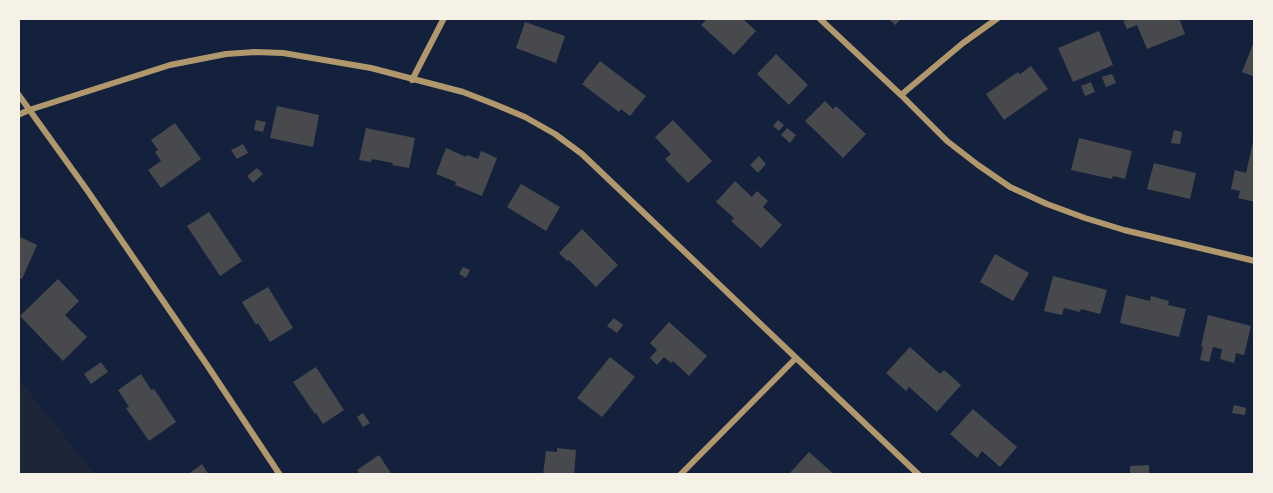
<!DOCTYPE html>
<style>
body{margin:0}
#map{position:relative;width:1273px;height:493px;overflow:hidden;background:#14213d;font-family:Poppins,sans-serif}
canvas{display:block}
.frame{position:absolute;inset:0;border:20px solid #f6f1e7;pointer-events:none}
</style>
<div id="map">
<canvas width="1273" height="493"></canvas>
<div class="frame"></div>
</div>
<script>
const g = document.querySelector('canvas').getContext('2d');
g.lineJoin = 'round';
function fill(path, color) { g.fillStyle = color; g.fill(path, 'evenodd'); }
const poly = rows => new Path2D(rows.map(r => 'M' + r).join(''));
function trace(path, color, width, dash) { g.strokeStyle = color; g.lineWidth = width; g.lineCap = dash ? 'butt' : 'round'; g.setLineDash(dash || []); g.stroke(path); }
const green = poly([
 [18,378,95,475,18,475]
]);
const building = poly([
 [708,18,742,18,756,31,734,55,701,25],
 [888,18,902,18,895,25],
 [1131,18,1179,18,1185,34,1147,49,1137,25,1127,29,1123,21],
 [525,22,565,36,556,63,516,48],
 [1099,31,1113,65,1073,82,1058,48],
 [1255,39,1255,77,1242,72],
 [776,54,808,85,789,105,757,74],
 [600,61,646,96,630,116,621,109,619,112,582,84],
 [1031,66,1048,89,1004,120,986,94,1018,72,1020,74],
 [1112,74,1116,83,1106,87,1102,77],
 [1091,82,1095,92,1085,96,1081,86],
 [825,101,833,109,836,106,866,134,843,158,805,121],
 [277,106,319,115,313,147,270,138],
 [256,120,266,122,263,132,254,130],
 [673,120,712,161,688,183,665,159,671,154,655,137],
 [778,120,784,125,779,131,773,126],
 [175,123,201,159,161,188,148,170,161,161,155,152,158,150,151,140],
 [366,128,415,138,409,168,392,165,393,163,372,159,371,162,359,160],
 [787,128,796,135,790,143,781,135],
 [1174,130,1182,132,1180,144,1171,143],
 [1254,137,1255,137,1255,202,1238,198,1240,191,1231,189,1235,170,1246,173],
 [1079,138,1132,151,1125,179,1113,176,1112,179,1071,170],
 [243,144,248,153,237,159,231,150],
 [446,148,466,157,467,155,478,159,481,151,497,158,482,196,455,185,456,182,436,174],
 [759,156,766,164,758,173,750,165],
 [1154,163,1196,173,1190,199,1147,189],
 [257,168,263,174,253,183,247,176],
 [735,181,752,197,757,191,768,201,763,207,782,225,761,248,731,221,734,218,716,202],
 [521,184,560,207,546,231,507,207],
 [209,212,242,261,220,276,187,226],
 [582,229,618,265,596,287,569,260,567,261,559,253],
 [18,236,37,245,22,279,18,277],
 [995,254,1029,273,1013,301,980,282],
 [463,267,470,270,466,278,459,274],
 [1053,276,1107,290,1100,314,1081,309,1080,312,1064,308,1062,315,1044,311],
 [58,279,79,301,65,315,87,337,63,361,20,316],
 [268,287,293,328,270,342,258,323,256,325,242,302],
 [1126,295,1150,301,1151,296,1169,301,1168,305,1186,309,1179,337,1120,323],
 [1208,315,1251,326,1244,355,1236,353,1234,363,1220,359,1222,349,1213,347,1209,362,1200,360,1203,347,1201,346],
 [614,318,623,325,617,333,607,326],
 [669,322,707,356,689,376,673,361,671,363,664,357,657,365,650,358,657,350,650,343],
 [910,347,940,374,944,370,961,385,937,412,909,387,906,391,886,373],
 [610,357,635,377,602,417,577,398],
 [101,362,108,372,91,384,84,374],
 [316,367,344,410,323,424,316,413,315,414,293,382],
 [141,374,151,390,154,389,176,422,149,441,126,408,129,407,118,390],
 [1234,405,1246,408,1245,415,1232,413],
 [973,409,1017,447,1000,467,982,451,977,458,950,434],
 [363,413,370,423,363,427,357,417],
 [557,448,576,450,574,475,543,475,546,451,557,452],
 [809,452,835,475,788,475],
 [379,455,392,475,360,475,357,470],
 [202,464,209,475,187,475],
 [1149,465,1149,475,1130,475,1130,466]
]);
const minor = poly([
 [819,18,901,95,947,141,978,165,1010,187,1047,204,1085,218,1124,230,1255,261],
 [412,80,444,18],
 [18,94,87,190,207,365,280,475],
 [901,95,963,43,998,18],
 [18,115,29,110,170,65,226,54,255,52,283,53,371,68,463,92,494,104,525,117,555,134,582,154,919,475],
 [680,475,796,358]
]);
fill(green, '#1d2539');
fill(building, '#48494c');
trace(minor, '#b1986c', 6);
</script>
